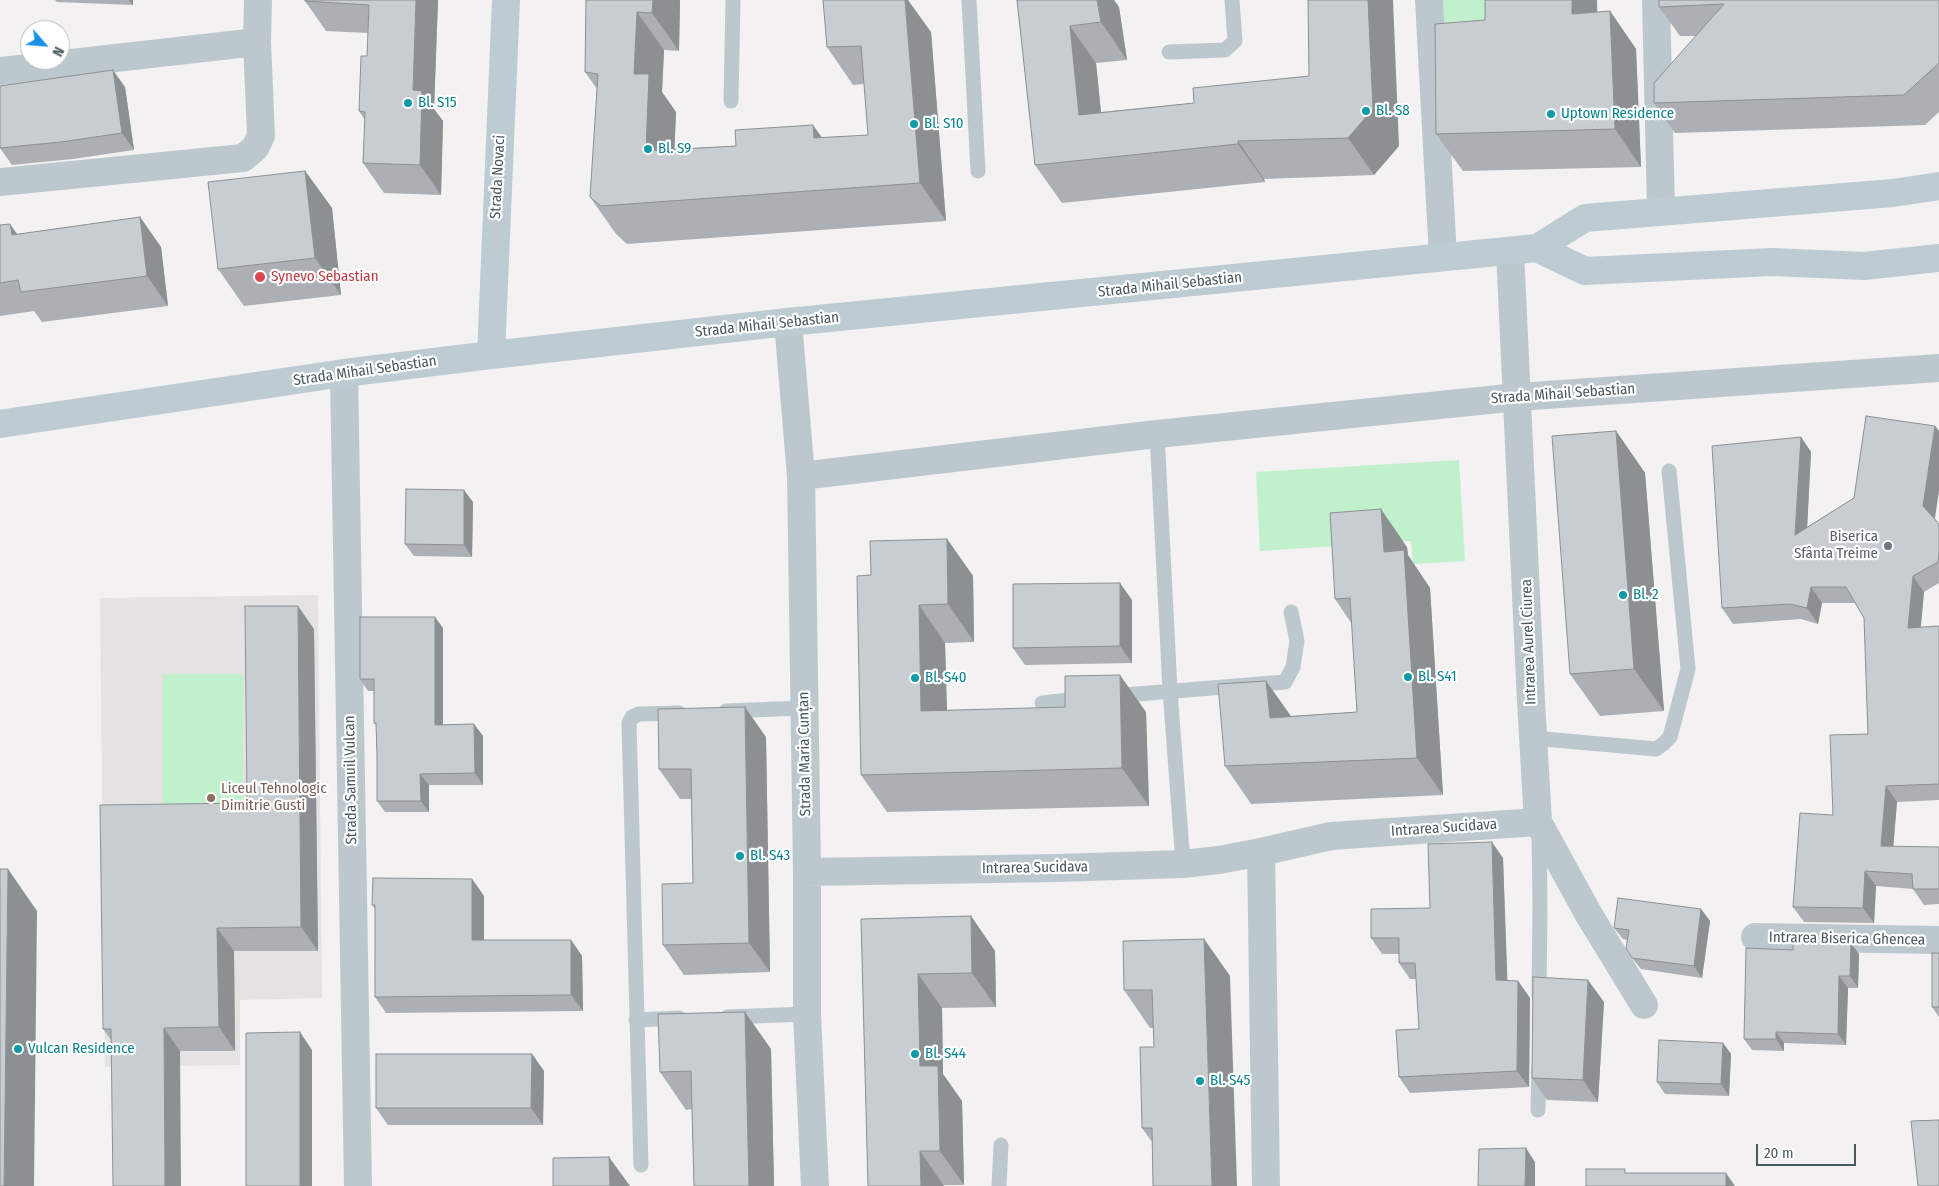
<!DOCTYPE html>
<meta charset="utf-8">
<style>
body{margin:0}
#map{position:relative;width:1939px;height:1186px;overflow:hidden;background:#f4f1f2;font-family:"Fira Sans Condensed",sans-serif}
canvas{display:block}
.north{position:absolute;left:20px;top:20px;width:50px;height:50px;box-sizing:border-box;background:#fff;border:1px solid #b6bcbf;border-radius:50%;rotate:117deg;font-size:14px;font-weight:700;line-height:20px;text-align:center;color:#49585f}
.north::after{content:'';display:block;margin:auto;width:18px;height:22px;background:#1991e6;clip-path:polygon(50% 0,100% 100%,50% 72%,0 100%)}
.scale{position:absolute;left:1756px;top:1144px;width:100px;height:22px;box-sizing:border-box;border:2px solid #49585f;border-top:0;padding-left:6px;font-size:15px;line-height:18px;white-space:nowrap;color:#49585f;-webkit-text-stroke:4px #fff;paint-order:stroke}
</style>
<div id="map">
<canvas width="1939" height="1186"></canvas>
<div class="north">N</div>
<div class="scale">20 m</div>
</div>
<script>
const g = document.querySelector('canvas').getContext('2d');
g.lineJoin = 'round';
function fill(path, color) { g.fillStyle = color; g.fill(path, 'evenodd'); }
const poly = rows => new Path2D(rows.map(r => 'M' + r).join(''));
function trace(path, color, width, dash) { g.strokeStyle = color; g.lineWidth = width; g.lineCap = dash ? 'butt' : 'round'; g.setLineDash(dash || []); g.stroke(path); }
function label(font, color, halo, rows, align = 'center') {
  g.font = font + ' "Fira Sans Condensed",sans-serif'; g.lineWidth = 4.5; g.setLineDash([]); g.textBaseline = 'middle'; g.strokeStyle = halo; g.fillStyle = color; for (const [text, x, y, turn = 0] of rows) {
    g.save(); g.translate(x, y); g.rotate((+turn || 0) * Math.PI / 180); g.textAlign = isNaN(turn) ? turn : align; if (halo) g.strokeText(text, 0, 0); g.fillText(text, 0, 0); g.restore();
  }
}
const education = poly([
 [318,595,322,998,240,1000,240,1065,105,1067,100,598]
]);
const green = poly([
 [1437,0,1499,0,1500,19,1439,58],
 [1459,460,1465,561,1413,564,1411,541,1260,551,1256,472],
 [163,674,243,674,243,807,163,807]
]);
const lane = poly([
 [969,0,978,171],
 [1169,52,1225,50,1235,41,1232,0],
 [731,101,733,0],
 [1157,434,1170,690,1183,864],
 [1113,696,1285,682,1293,667,1297,641,1291,612],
 [1042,703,1085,698],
 [726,711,803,708],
 [1533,738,1656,749,1663,744,1670,737,1688,669,1669,471],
 [1539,834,1540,905,1539,996],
 [727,1017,807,1014],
 [636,1020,679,1018],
 [1538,1110,1539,1066],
 [641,1165,629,723,632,717,639,714,679,713],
 [999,1186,1001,1145]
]);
const street = poly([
 [1429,0,1443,257],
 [1656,0,1661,211],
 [0,71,257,42],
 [0,182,243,158,255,148,261,136,257,42,258,0],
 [1510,251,1531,702,1538,822,1589,915,1644,1005],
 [788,322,801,476,807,872,807,1014,815,1186],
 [344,373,358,1186],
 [801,476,1157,434,1518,397,1939,368],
 [1261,852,1266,1186],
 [807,872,1058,868,1183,864,1219,860,1261,852,1331,836,1538,822],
 [1755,937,1939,940]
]);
const secondary = poly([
 [1537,248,1585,271,1772,262,1864,266,1939,258],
 [491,355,506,0],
 [0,424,344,373,491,355,788,322,1537,248,1585,218,1893,193,1939,186]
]);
const wall = poly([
 [55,0,133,0,133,5,57,2],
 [438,0,434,109,443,121,441,195,384,193,363,163,365,120,359,111,367,56,368,33,326,31,305,1],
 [586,0,680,0,679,51,664,50,662,92,676,112,674,149,736,146,822,138,868,135,864,84,853,85,827,47,931,32,946,221,627,244,616,234,590,197,597,89,585,72],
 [1017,0,1114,0,1119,7,1127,60,1096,63,1101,112,1194,103,1399,146,1374,175,1264,179,1265,182,1062,203,1035,165],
 [1659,0,1939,0,1939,112,1925,125,1675,133,1654,103,1696,36,1680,36,1659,7],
 [1610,11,1636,49,1641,167,1463,171,1436,134,1485,20],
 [0,86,125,87,134,150,73,159,12,165,0,148],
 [305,171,332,208,341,295,244,306,218,269],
 [140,217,161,247,168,306,42,322,34,311,0,316,0,225,18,234],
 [1935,426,1939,431,1939,490,1935,519,1939,524,1939,583,1924,592,1921,627,1939,626,1939,800,1897,802,1893,847,1939,847,1939,904,1924,905,1913,889,1876,886,1874,923,1804,922,1793,907,1868,734,1864,618,1855,603,1822,603,1818,624,1801,619,1733,624,1722,608,1801,437,1811,452,1807,527,1854,498],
 [1616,431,1645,473,1664,711,1600,716,1570,674],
 [473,502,472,557,414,556,405,544],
 [947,539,973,576,974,642,945,643,947,710,1146,712,1149,806,887,812,861,775,871,575],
 [1407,547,1408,555,1430,588,1443,795,1251,804,1225,766,1266,681,1291,716,1357,712,1352,624,1335,599],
 [1132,600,1132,663,1025,665,1013,648],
 [443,628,443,725,474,724,483,736,483,785,429,785,429,812,385,812,377,801,377,755,376,725,374,723,374,691,368,691,360,679],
 [314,629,318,951,234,951,235,1051,180,1051,111,1040,103,1029,247,803],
 [766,737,770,972,684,975,663,945,693,883,691,799,680,799,659,769],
 [1503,858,1507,981,1518,981,1530,998,1529,1087,1410,1093,1399,1077,1419,1029,1416,979,1410,979,1399,963,1399,954,1382,954,1371,938,1430,908],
 [472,879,484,896,484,940,571,940,582,956,583,1011,386,1013,375,997,375,909,372,905],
 [1701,909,1710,921,1702,978,1641,969,1632,958,1627,940,1623,939,1614,928],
 [971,916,995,951,996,1007,942,1008,943,1074,962,1101,964,1185,868,1186,861,919],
 [1204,939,1230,976,1152,1142,1142,1128,1154,1047,1154,1028,1150,1028,1124,990],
 [1851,943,1859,954,1858,988,1848,988,1846,1045,1784,1043,1784,1051,1752,1050,1744,1039,1793,950],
 [1939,953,1939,1017,1932,1007],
 [1604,1002,1598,1102,1547,1100,1532,1078],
 [1723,1043,1731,1054,1729,1096,1665,1094,1657,1082],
 [771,1049,774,1186,694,1186,692,1109,686,1110,660,1072],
 [532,1054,544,1071,543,1125,388,1125,376,1108]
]);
const shadedWall = poly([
 [129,0,133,0,133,5],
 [416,0,438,0,434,109,443,121,441,195,420,165,413,90],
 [653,0,680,0,679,51,652,13],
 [905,0,908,0,931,32,946,221,920,183],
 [1097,0,1114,0,1119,7,1127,60,1101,22],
 [1368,0,1393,0,1399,146,1374,175,1348,138],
 [1572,0,1597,0,1598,52,1572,14],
 [1610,11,1636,49,1641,167,1615,129],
 [637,12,664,50,662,92,676,112,673,188,646,151,634,74],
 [1070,26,1096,63,1105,152,1079,115],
 [113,70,125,87,134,150,122,133],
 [813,125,840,163,814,138],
 [1238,141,1264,179,1265,182,1238,144],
 [305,171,332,208,341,295,315,258],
 [140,217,161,247,168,306,147,276],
 [10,224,31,254,12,235],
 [1935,426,1939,431,1939,490,1934,522,1923,506],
 [1616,431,1645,473,1664,711,1634,669],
 [1801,437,1811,452,1806,550,1795,535],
 [464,490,473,502,472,557,464,545],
 [1381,509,1407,547,1408,555,1430,588,1443,795,1417,758,1384,552],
 [947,539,973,576,974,642,948,604],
 [1913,576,1924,592,1919,643,1908,628],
 [1120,583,1132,600,1132,663,1120,646],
 [1811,587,1822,603,1818,624,1807,608],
 [919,605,945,643,948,748,921,711],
 [298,606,314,629,318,951,301,927],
 [435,617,443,628,443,736,435,725],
 [1120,675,1146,712,1149,806,1122,768],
 [1266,681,1292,718,1270,718],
 [745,707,766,737,770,972,749,943],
 [474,724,483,736,483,785,475,773],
 [420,774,429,785,429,812,421,801],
 [1886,786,1897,802,1892,862,1881,846],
 [1492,842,1503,858,1508,996,1496,980],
 [8,869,37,911,34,1186,4,1186],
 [1865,871,1876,886,1874,923,1863,908],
 [472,879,484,896,484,956,472,940],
 [1701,909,1710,921,1702,978,1694,966],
 [971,916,995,951,996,1007,972,973],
 [217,928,234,951,235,1051,219,1027],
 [1204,939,1230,976,1237,1186,1212,1186],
 [571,940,582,956,583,1011,571,995],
 [1851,943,1859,954,1858,988,1850,976],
 [918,974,942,1008,943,1074,962,1101,964,1185,940,1151,920,1066],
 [1839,976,1848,988,1846,1045,1838,1034],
 [1588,980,1604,1002,1598,1102,1583,1080],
 [1518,981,1530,998,1529,1087,1517,1071],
 [745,1012,771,1049,774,1186,749,1186],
 [164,1028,180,1051,181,1186,165,1186],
 [300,1032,312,1050,312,1186,300,1186],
 [1776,1032,1784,1043,1784,1051,1776,1039],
 [1723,1043,1731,1054,1729,1096,1721,1084],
 [532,1054,544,1071,543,1125,531,1108],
 [1526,1148,1535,1162,1535,1186,1525,1186],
 [920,1151,944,1186,921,1186],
 [609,1157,630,1186,610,1186],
 [1726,1173,1735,1186,1726,1186]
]);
const building = poly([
 [305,0,416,0,413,90,422,91,420,165,363,163,365,112,359,111,361,56,367,56,369,5,305,1,305,0],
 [586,0,653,0,652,13,637,12,634,74,649,74,646,151,736,146,735,130,813,125,814,138,868,135,861,46,827,47,823,0,905,0,920,183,601,206,590,197,598,74,585,72,586,0],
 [1017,0,1097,0,1101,22,1070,26,1079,115,1194,103,1193,88,1309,76,1308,0,1368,0,1373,109,1348,138,1238,141,1238,144,1035,165,1017,0],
 [1485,0,1572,0,1572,14,1610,11,1615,129,1436,134,1435,24,1485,20,1485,0],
 [1659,0,1939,0,1939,63,1904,95,1654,103,1654,83,1724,4,1659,7,1659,0],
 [113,70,122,133,61,142,0,148,0,86,113,70],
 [305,171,315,258,218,269,208,182,305,171],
 [140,217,147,276,21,292,18,280,0,283,0,225,10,224,12,235,140,217],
 [1866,416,1935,426,1923,506,1939,524,1939,552,1938,562,1913,576,1908,628,1939,626,1939,784,1886,786,1881,846,1939,847,1939,889,1913,889,1912,874,1865,871,1863,908,1793,907,1800,813,1833,815,1830,735,1868,734,1864,618,1846,587,1811,587,1807,608,1790,604,1722,608,1712,446,1801,437,1795,535,1854,498,1866,416],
 [1616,431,1634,669,1570,674,1552,436,1616,431],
 [406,489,464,490,464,545,405,544,406,489],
 [1381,509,1384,552,1404,550,1417,758,1225,766,1218,684,1266,681,1270,718,1357,712,1350,598,1335,599,1330,513,1381,509],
 [947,539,948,604,919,605,921,711,1065,707,1065,676,1120,675,1122,768,861,775,857,576,871,575,870,541,947,539],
 [1120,583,1120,646,1013,648,1013,584,1120,583],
 [245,606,298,606,301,927,217,928,219,1027,164,1028,165,1186,113,1186,111,1029,103,1029,100,805,247,803,245,606],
 [360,617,435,617,435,725,474,724,475,773,420,774,421,801,377,801,377,755,376,723,374,723,374,679,360,679,360,617],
 [745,707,749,943,663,945,662,884,693,883,691,769,659,769,658,709,745,707],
 [1492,842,1496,980,1518,981,1517,1071,1399,1077,1396,1030,1419,1029,1415,963,1399,963,1399,938,1371,938,1371,909,1430,908,1428,844,1492,842],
 [0,869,8,869,4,1186,0,1186,0,869],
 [373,878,472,879,472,940,571,940,571,995,375,997,375,905,372,905,373,878],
 [1618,898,1701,909,1694,966,1632,958,1626,948,1629,930,1614,928,1618,898],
 [971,916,972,973,918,974,920,1066,938,1066,940,1151,920,1151,921,1186,868,1186,861,919,971,916],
 [1204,939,1212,1186,1153,1186,1152,1128,1142,1128,1140,1047,1154,1047,1152,990,1124,990,1123,941,1204,939],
 [1793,942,1851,943,1850,976,1839,976,1838,1034,1776,1032,1776,1039,1744,1039,1746,948,1793,950,1793,942],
 [1932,953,1939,953,1939,1007,1932,1007,1932,953],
 [1533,977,1588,980,1583,1080,1532,1078,1533,977],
 [745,1012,749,1186,694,1186,691,1071,660,1072,658,1014,745,1012],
 [300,1032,300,1186,246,1186,246,1033,300,1032],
 [1659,1040,1723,1043,1721,1084,1657,1082,1659,1040],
 [376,1054,532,1054,531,1108,376,1108,376,1054],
 [1939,1120,1939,1186,1918,1186,1911,1121,1939,1120],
 [1526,1148,1525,1186,1478,1186,1479,1149,1526,1148],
 [609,1157,610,1186,553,1186,553,1158,609,1157],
 [1586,1169,1625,1169,1625,1173,1726,1173,1726,1186,1586,1186,1586,1169]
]);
const markers = [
 [408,103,5,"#0f9aa8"],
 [1366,111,5,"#0f9aa8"],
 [1551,114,5,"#0f9aa8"],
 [914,124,5,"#0f9aa8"],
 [648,149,5,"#0f9aa8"],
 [260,277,6,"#e0444e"],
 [1888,546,5,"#6b7280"],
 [1623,595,5,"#0f9aa8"],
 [1408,677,5,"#0f9aa8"],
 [915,678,5,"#0f9aa8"],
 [211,798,5,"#8d6e63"],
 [740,856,5,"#0f9aa8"],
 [18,1049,5,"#0f9aa8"],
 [915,1054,5,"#0f9aa8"],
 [1200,1081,5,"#0f9aa8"]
];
const cultureNames = [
 ["Bl. S15",418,103],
 ["Bl. S8",1376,111],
 ["Uptown Residence",1561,114],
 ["Bl. S10",924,124],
 ["Bl. S9",658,149],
 ["Bl. 2",1633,595],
 ["Bl. S41",1418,677],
 ["Bl. S40",925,678],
 ["Bl. S43",750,856],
 ["Vulcan Residence",28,1049],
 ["Bl. S44",925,1054],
 ["Bl. S45",1210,1081]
];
const streetNames = [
 ["Strada Novaci",498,177,-87],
 ["Strada Mihail Sebastian",1170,285,-6],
 ["Strada Mihail Sebastian",767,325,-6],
 ["Strada Mihail Sebastian",365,371,-8],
 ["Strada Mihail Sebastian",1563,394,-4],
 ["Intrarea Aurel Ciurea",1529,642,-92],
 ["Strada Maria Cunțan",805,754,-91],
 ["Strada Samuil Vulcan",351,780,-91],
 ["Intrarea Sucidava",1444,828,-4],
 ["Intrarea Sucidava",1035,868,-1],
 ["Intrarea Biserica Ghencea",1847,939,1]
];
const healthNames = [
 ["Synevo Sebastian",271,277]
];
const worshipNames = [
 ["Biserica",1878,537],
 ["Sfânta Treime",1878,554]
];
const educationNames = [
 ["Liceul Tehnologic",221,789],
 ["Dimitrie Gusti",221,806]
];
fill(education, '#e5e2e4');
fill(green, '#c1f0cc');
trace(lane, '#bdc8ce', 15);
trace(street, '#bdc8ce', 28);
trace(secondary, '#bdcbd3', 28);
fill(wall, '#acb0b4');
fill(shadedWall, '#8c9092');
fill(building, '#c8cdd1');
trace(building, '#8c9092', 1);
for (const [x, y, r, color] of markers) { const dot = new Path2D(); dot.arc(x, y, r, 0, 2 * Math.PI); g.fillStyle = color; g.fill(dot); trace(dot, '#fff', 2); }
label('15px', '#0d838f', '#fff', cultureNames, 'left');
label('15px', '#49585f', '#fff', streetNames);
label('15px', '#be3a42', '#fff', healthNames, 'left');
label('15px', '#5b616d', '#fff', worshipNames, 'right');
label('15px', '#785e54', '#fff', educationNames, 'left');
</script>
